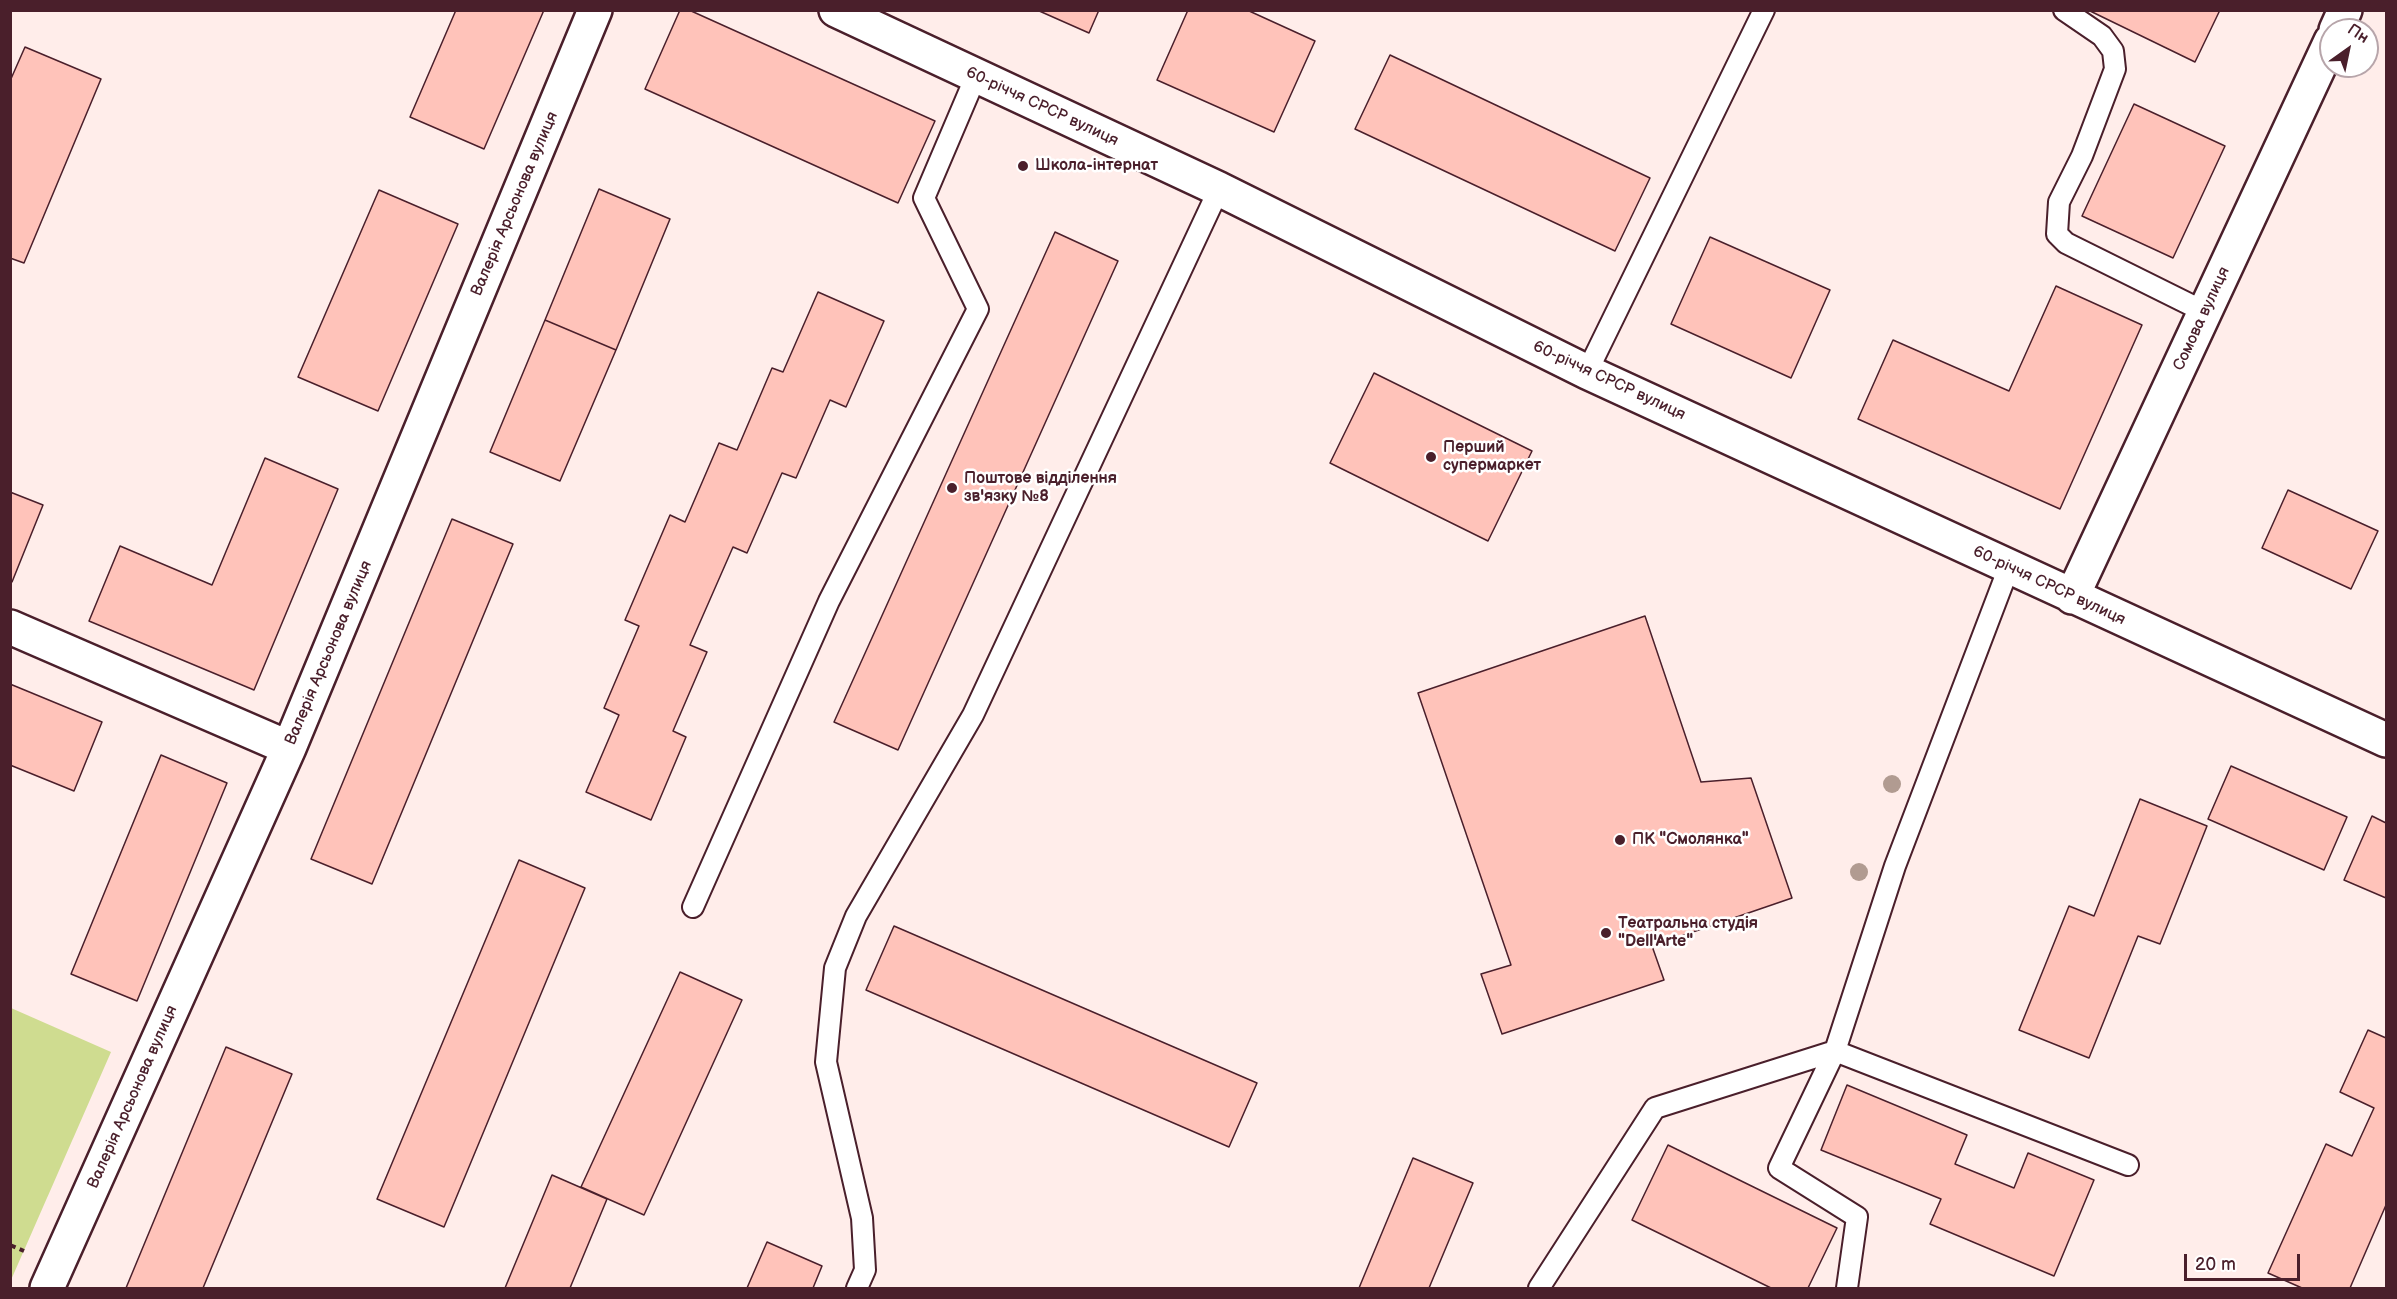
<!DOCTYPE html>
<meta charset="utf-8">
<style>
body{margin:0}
#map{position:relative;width:2397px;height:1299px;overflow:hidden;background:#ffedea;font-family:"Balsamiq Sans",sans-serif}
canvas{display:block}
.frame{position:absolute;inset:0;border:12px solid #4a1f2b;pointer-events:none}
.north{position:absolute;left:2319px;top:18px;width:60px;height:60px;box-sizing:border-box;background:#fff;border:2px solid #b7a5aa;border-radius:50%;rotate:33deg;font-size:16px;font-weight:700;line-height:24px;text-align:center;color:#4a1f2b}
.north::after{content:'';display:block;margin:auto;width:21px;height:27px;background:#4a1f2b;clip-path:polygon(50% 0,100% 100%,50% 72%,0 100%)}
.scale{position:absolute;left:2184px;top:1254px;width:116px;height:27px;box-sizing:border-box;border:3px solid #4a1f2b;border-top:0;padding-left:8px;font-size:18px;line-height:21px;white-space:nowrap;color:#4a1f2b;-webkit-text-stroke:4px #fff;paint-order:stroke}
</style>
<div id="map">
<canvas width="2397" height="1299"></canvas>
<div class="frame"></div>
<div class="north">Пн</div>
<div class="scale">20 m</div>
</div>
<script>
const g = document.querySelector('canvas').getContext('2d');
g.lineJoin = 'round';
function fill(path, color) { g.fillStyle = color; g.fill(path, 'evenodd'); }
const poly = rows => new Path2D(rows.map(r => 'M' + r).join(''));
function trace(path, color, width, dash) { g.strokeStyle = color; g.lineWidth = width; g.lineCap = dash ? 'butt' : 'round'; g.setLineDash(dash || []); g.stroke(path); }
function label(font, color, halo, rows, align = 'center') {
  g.font = font + ' "Balsamiq Sans",sans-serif'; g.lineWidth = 5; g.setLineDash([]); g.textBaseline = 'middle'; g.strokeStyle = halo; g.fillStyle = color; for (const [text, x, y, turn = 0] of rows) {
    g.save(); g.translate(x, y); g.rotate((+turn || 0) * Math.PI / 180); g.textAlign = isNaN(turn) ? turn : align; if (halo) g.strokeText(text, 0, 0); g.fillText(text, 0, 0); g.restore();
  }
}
const green = poly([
 [11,1008,111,1052,11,1280]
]);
const building = poly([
 [456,10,544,10,484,149,410,117,456,10],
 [680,10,689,10,935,121,898,203,645,89,680,10],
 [1037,10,1099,10,1089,33,1037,10],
 [1188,10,1247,10,1315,41,1274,132,1157,80,1188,10],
 [2088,10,2220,10,2195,62,2088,10],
 [25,47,101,79,24,263,10,258,10,81,25,47],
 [1390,55,1650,178,1615,251,1355,129,1390,55],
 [2134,104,2225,146,2173,258,2082,216,2134,104],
 [599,189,670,219,616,350,545,320,599,189],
 [379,190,458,224,378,411,298,377,379,190],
 [1055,232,1118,261,898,750,834,722,1055,232],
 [1710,237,1830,290,1791,378,1671,324,1710,237],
 [2056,286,2142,325,2060,509,1858,419,1893,340,2009,391,2056,286],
 [818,292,884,321,846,407,830,400,796,478,782,473,747,553,733,547,690,645,707,652,673,731,686,737,651,820,586,792,619,715,604,708,639,626,625,620,670,515,685,522,719,443,737,450,772,368,783,372,818,292],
 [545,320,616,350,560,481,490,452,545,320],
 [1374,373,1532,451,1488,541,1330,463,1374,373],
 [265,458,338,489,254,690,89,621,120,546,212,585,265,458],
 [2288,490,2378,531,2351,589,2262,548,2288,490],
 [10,492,43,505,12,582,10,582,10,492],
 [452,519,513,544,372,884,311,859,452,519],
 [1645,616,1701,782,1751,778,1792,898,1652,946,1664,980,1502,1034,1481,974,1511,965,1418,693,1645,616],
 [10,684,102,722,74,791,10,765,10,684],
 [161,755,227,783,137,1001,71,974,161,755],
 [2231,766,2347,817,2324,870,2208,819,2231,766],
 [2140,799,2207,826,2160,944,2138,936,2089,1058,2019,1030,2069,906,2094,916,2140,799],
 [2372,816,2386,823,2386,898,2344,880,2372,816],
 [519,860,585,888,444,1227,377,1199,519,860],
 [894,926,1257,1083,1229,1147,866,990,894,926],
 [680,972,742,1000,644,1215,581,1187,680,972],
 [2368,1030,2386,1038,2386,1205,2350,1288,2302,1288,2268,1273,2326,1144,2352,1156,2374,1108,2340,1092,2368,1030],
 [226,1047,292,1074,203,1288,126,1288,226,1047],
 [1847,1085,1967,1135,1955,1164,2014,1188,2028,1153,2094,1180,2054,1276,1930,1224,1941,1199,1821,1150,1847,1085],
 [1668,1145,1837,1228,1808,1288,1771,1288,1632,1220,1668,1145],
 [1413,1158,1473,1183,1429,1288,1359,1288,1413,1158],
 [552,1175,607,1199,570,1288,505,1288,552,1175],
 [767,1242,822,1266,813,1288,747,1288,767,1242]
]);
const path = poly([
 [10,1245,24,1251]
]);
const lane = poly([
 [2064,10,2102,36,2113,51,2115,69,2082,156,2059,202,2057,234,2066,243,2205,312],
 [1587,372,1764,10],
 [693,907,829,601,978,309,924,198,976,76],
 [857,1288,865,1270,862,1218,826,1062,835,968,856,916,973,715,1219,189],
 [1539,1288,1655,1108,1835,1051,1895,866,2009,567],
 [1847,1288,1857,1217,1779,1168,1835,1051,2128,1165]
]);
const street = poly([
 [10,627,289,748],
 [47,1288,289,748,595,10]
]);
const secondary = poly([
 [836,10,1219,189,1587,372,2386,740],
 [2336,30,2345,10],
 [2072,597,2331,41]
]);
const trees = [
 [1892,784],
 [1859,872]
];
const markers = [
 [1023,166,6,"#4a1f2b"],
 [1431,457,6,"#4a1f2b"],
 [952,488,6,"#4a1f2b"],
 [1620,840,6,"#4a1f2b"],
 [1606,933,6,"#4a1f2b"]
];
const streetNames = [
 ["60-річчя СРСР вулиця",1042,107,25],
 ["Валерія Арсьонова вулиця",515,204,-67],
 ["Сомова вулиця",2202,319,-65],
 ["60-річчя СРСР вулиця",1609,381,25],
 ["60-річчя СРСР вулиця",2049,586,25],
 ["Валерія Арсьонова вулиця",329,653,-67],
 ["Валерія Арсьонова вулиця",133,1097,-66]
];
const poiNames = [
 ["Школа-інтернат",1035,166],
 ["Перший",1443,448],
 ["супермаркет",1443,466],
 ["Поштове відділення",964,479],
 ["зв'язку №8",964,497],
 ["ПК \"Смолянка\"",1632,840],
 ["Театральна студiя",1618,924],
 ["\"Dell'Arte\"",1618,942]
];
fill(green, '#cfdc90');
fill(building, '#ffc3ba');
trace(building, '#4a1f2b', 1.5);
trace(lane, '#4a1f2b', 24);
trace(street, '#4a1f2b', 38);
trace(secondary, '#4a1f2b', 38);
trace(path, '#4a1f2b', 4, [6, 4.5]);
trace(lane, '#fff', 20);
trace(street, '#fff', 33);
trace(secondary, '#fff', 33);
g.fillStyle = '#b19b91';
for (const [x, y] of trees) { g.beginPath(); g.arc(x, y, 9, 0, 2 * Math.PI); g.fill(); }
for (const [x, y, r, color] of markers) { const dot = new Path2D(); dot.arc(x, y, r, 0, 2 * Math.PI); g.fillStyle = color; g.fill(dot); trace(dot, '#fff', 2); }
label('16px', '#4a1f2b', '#fff', streetNames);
label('bold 16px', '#4a1f2b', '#fff', poiNames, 'left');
</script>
